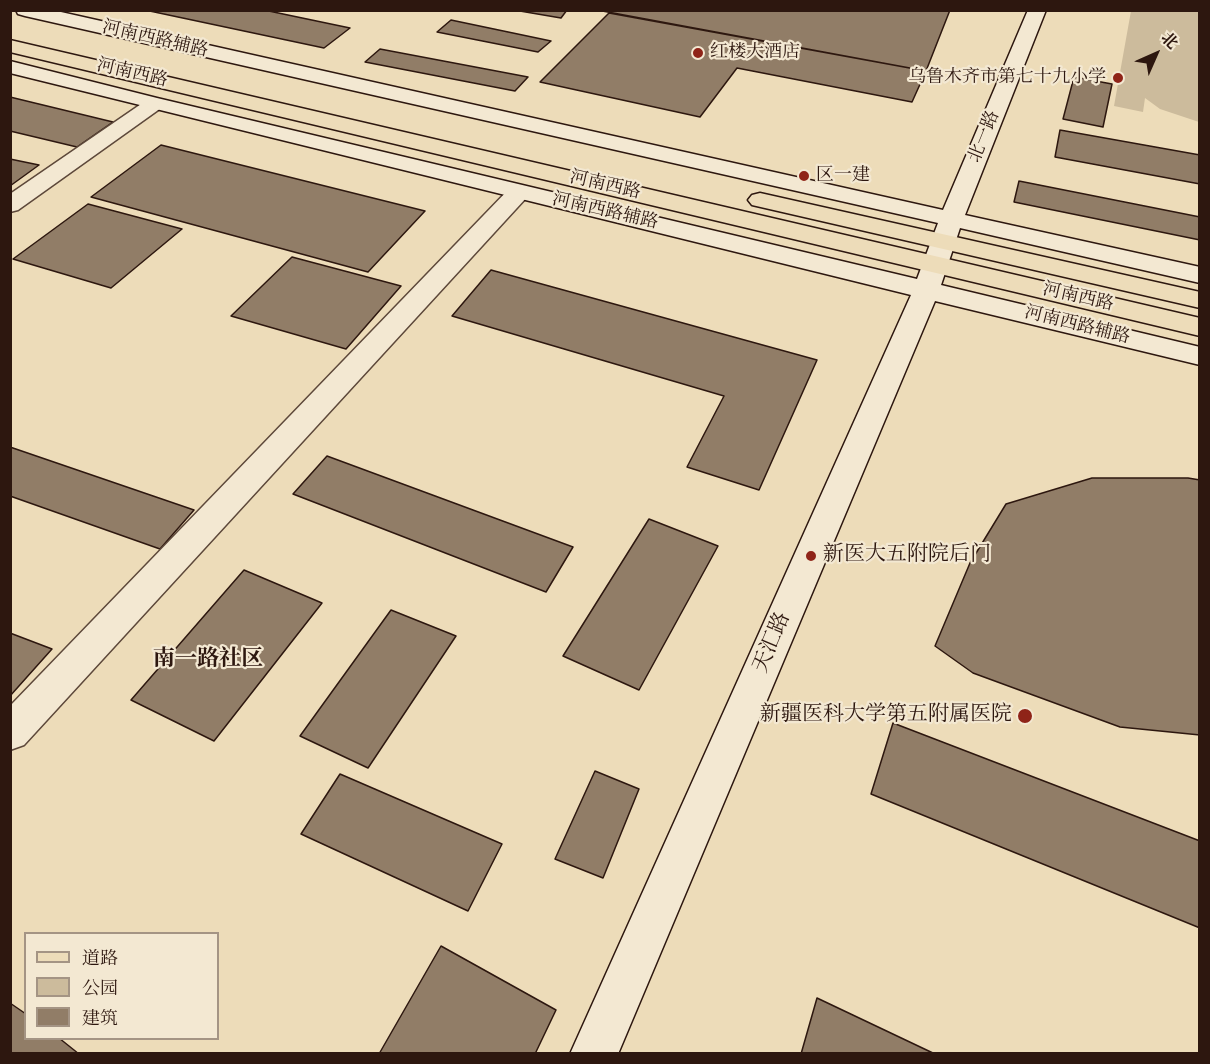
<!DOCTYPE html>
<meta charset="utf-8">
<style>
body{margin:0}
#map{position:relative;width:1210px;height:1064px;overflow:hidden;background:#eddcb9;font-family:"IM FELL English","Noto Serif SC",serif}
canvas{display:block}
.frame{position:absolute;inset:0;border:12px solid #2d170f;pointer-events:none}
.legend{position:absolute;left:24px;top:932px;width:195px;height:108px;box-sizing:border-box;background:#f3e8d2;border:2px solid #a49484;margin:0;padding:8px 10px;list-style:none;font-size:18px;color:#2d170f}
.legend li{display:flex;align-items:center;gap:12px;height:30px}
.legend b{width:30px;border:2px solid #a49484}
.north{position:absolute;left:1126px;top:24px;width:60px;height:60px;-webkit-text-stroke:4px #f3e8d2;paint-order:stroke;rotate:45deg;font-size:16px;font-weight:700;line-height:24px;text-align:center;color:#2d170f}
.north::after{content:'';display:block;margin:auto;width:21px;height:27px;background:#2d170f;clip-path:polygon(50% 0,100% 100%,50% 72%,0 100%)}
</style>
<div id="map">
<canvas width="1210" height="1064"></canvas>
<div class="frame"></div>
<ul class="legend">
<li><b style="height:8px;background:#eddcb9"></b>道路</li>
<li><b style="height:16px;background:#ccbb9c"></b>公园</li>
<li><b style="height:16px;background:#917d67"></b>建筑</li>
</ul>
<div class="north">北</div>
</div>
<script>
const g = document.querySelector('canvas').getContext('2d');
g.lineJoin = 'round';
function fill(path, color) { g.fillStyle = color; g.fill(path, 'evenodd'); }
const poly = rows => new Path2D(rows.map(r => 'M' + r).join(''));
function trace(path, color, width, dash) { g.strokeStyle = color; g.lineWidth = width; g.lineCap = dash ? 'butt' : 'round'; g.setLineDash(dash || []); g.stroke(path); }
function label(font, color, halo, rows, align = 'center') {
  g.font = font + ' "IM FELL English","Noto Serif SC",serif'; g.lineWidth = 4.5; g.setLineDash([]); g.textBaseline = 'middle'; g.strokeStyle = halo; g.fillStyle = color; for (const [text, x, y, turn = 0] of rows) {
    g.save(); g.translate(x, y); g.rotate((+turn || 0) * Math.PI / 180); g.textAlign = isNaN(turn) ? turn : align; if (halo) g.strokeText(text, 0, 0); g.fillText(text, 0, 0); g.restore();
  }
}
const green = poly([
 [1131,11,1199,11,1199,122,1160,109,1145,98,1143,112,1114,106]
]);
const building = poly([
 [145,10,264,10,350,28,324,48,145,10],
 [514,10,567,10,561,18,514,10],
 [597,10,923,11,950,10,926,71,597,10],
 [609,13,926,71,912,102,737,68,700,117,540,82,609,13],
 [451,20,551,41,538,52,437,32,451,20],
 [380,49,528,77,515,91,365,62,380,49],
 [1074,77,1112,84,1103,127,1063,119,1074,77],
 [10,97,113,122,77,147,10,131,10,97],
 [1060,130,1200,155,1200,184,1055,157,1060,130],
 [161,145,425,211,368,272,91,197,161,145],
 [10,159,39,165,10,186,10,159],
 [1019,181,1200,217,1200,240,1014,202,1019,181],
 [88,204,182,229,111,288,13,259,88,204],
 [292,257,401,286,346,349,231,316,292,257],
 [491,270,817,360,759,490,687,467,724,396,452,316,491,270],
 [10,447,194,510,160,549,10,496,10,447],
 [327,456,573,547,546,592,293,494,327,456],
 [1092,478,1188,478,1200,480,1200,735,1120,727,973,673,935,646,970,563,1006,504,1092,478],
 [649,519,718,546,639,690,563,656,649,519],
 [244,570,322,603,214,741,131,700,244,570],
 [391,610,456,636,368,768,300,736,391,610],
 [10,633,52,649,10,696,10,633],
 [893,723,1200,841,1200,928,871,794,893,723],
 [595,771,639,789,603,878,555,859,595,771],
 [340,774,502,844,468,911,301,834,340,774],
 [441,946,556,1010,535,1054,379,1054,441,946],
 [817,998,935,1054,801,1054,817,998],
 [10,1003,26,1014,26,1038,59,1038,79,1054,10,1054,10,1003]
]);
const street = poly([
 [154,98,161,100,165,104,161,108,18,210,10,212,10,194,147,100,154,98],
 [519,185,527,187,531,192,527,197,24,745,10,750,10,706,511,187,519,185]
]);
const secondary = poly([
 [16,10,52,10,943,210,1028,10,1046,10,965,215,1200,267,1200,283,960,228,941,285,1200,347,1200,365,935,301,618,1054,570,1054,911,295,10,73,10,61,157,98,917,279,938,223,25,16,18,14,16,10]
]);
const primary = poly([
 [10,40,1200,318,1200,336,10,52,10,40],
 [760,193,1200,292,1200,308,752,205,748,200,752,195,760,193]
]);
const markers = [
 [698,53,6,"#8f2418"],
 [1118,78,6,"#8f2418"],
 [804,176,6,"#8f2418"],
 [811,556,6,"#8f2418"],
 [1025,716,8,"#8f2418"]
];
const farStreetnames = [
 ["河南西路辅路",155,40,13],
 ["河南西路",132,74,13],
 ["北一路",985,137,-68],
 ["河南西路",605,186,13],
 ["河南西路辅路",605,212,13],
 ["河南西路",1078,298,13],
 ["河南西路辅路",1077,326,14]
];
const farPoinames = [
 ["红楼大酒店",710,53],
 ["乌鲁木齐市第七十九小学",1106,78,"right"],
 ["区一建",816,176]
];
const poiNames = [
 ["新医大五附院后门",823,556],
 ["新疆医科大学第五附属医院",1012,716,"right"]
];
const streetNames = [
 ["天汇路",773,643,-67]
];
const neighbourhoodNames = [
 ["南一路社区",208,660]
];
fill(green, '#ccbb9c');
fill(building, '#917d67');
trace(building, '#2d170f', 1.5);
trace(street, '#5d483a', 3);
trace(secondary, '#2d170f', 3);
trace(primary, '#2d170f', 3);
fill(street, '#f3e8d2');
fill(secondary, '#f3e8d2');
fill(primary, '#eddcb9');
for (const [x, y, r, color] of markers) { const dot = new Path2D(); dot.arc(x, y, r, 0, 2 * Math.PI); g.fillStyle = color; g.fill(dot); trace(dot, '#f3e8d2', 2); }
label('18px', '#2d170f', '#f3e8d2', farStreetnames);
label('18px', '#2d170f', '#f3e8d2', farPoinames, 'left');
label('21px', '#2d170f', '#f3e8d2', poiNames, 'left');
label('21px', '#2d170f', '#f3e8d2', streetNames);
label('bold 22px', '#2d170f', '#f3e8d2', neighbourhoodNames);
</script>
